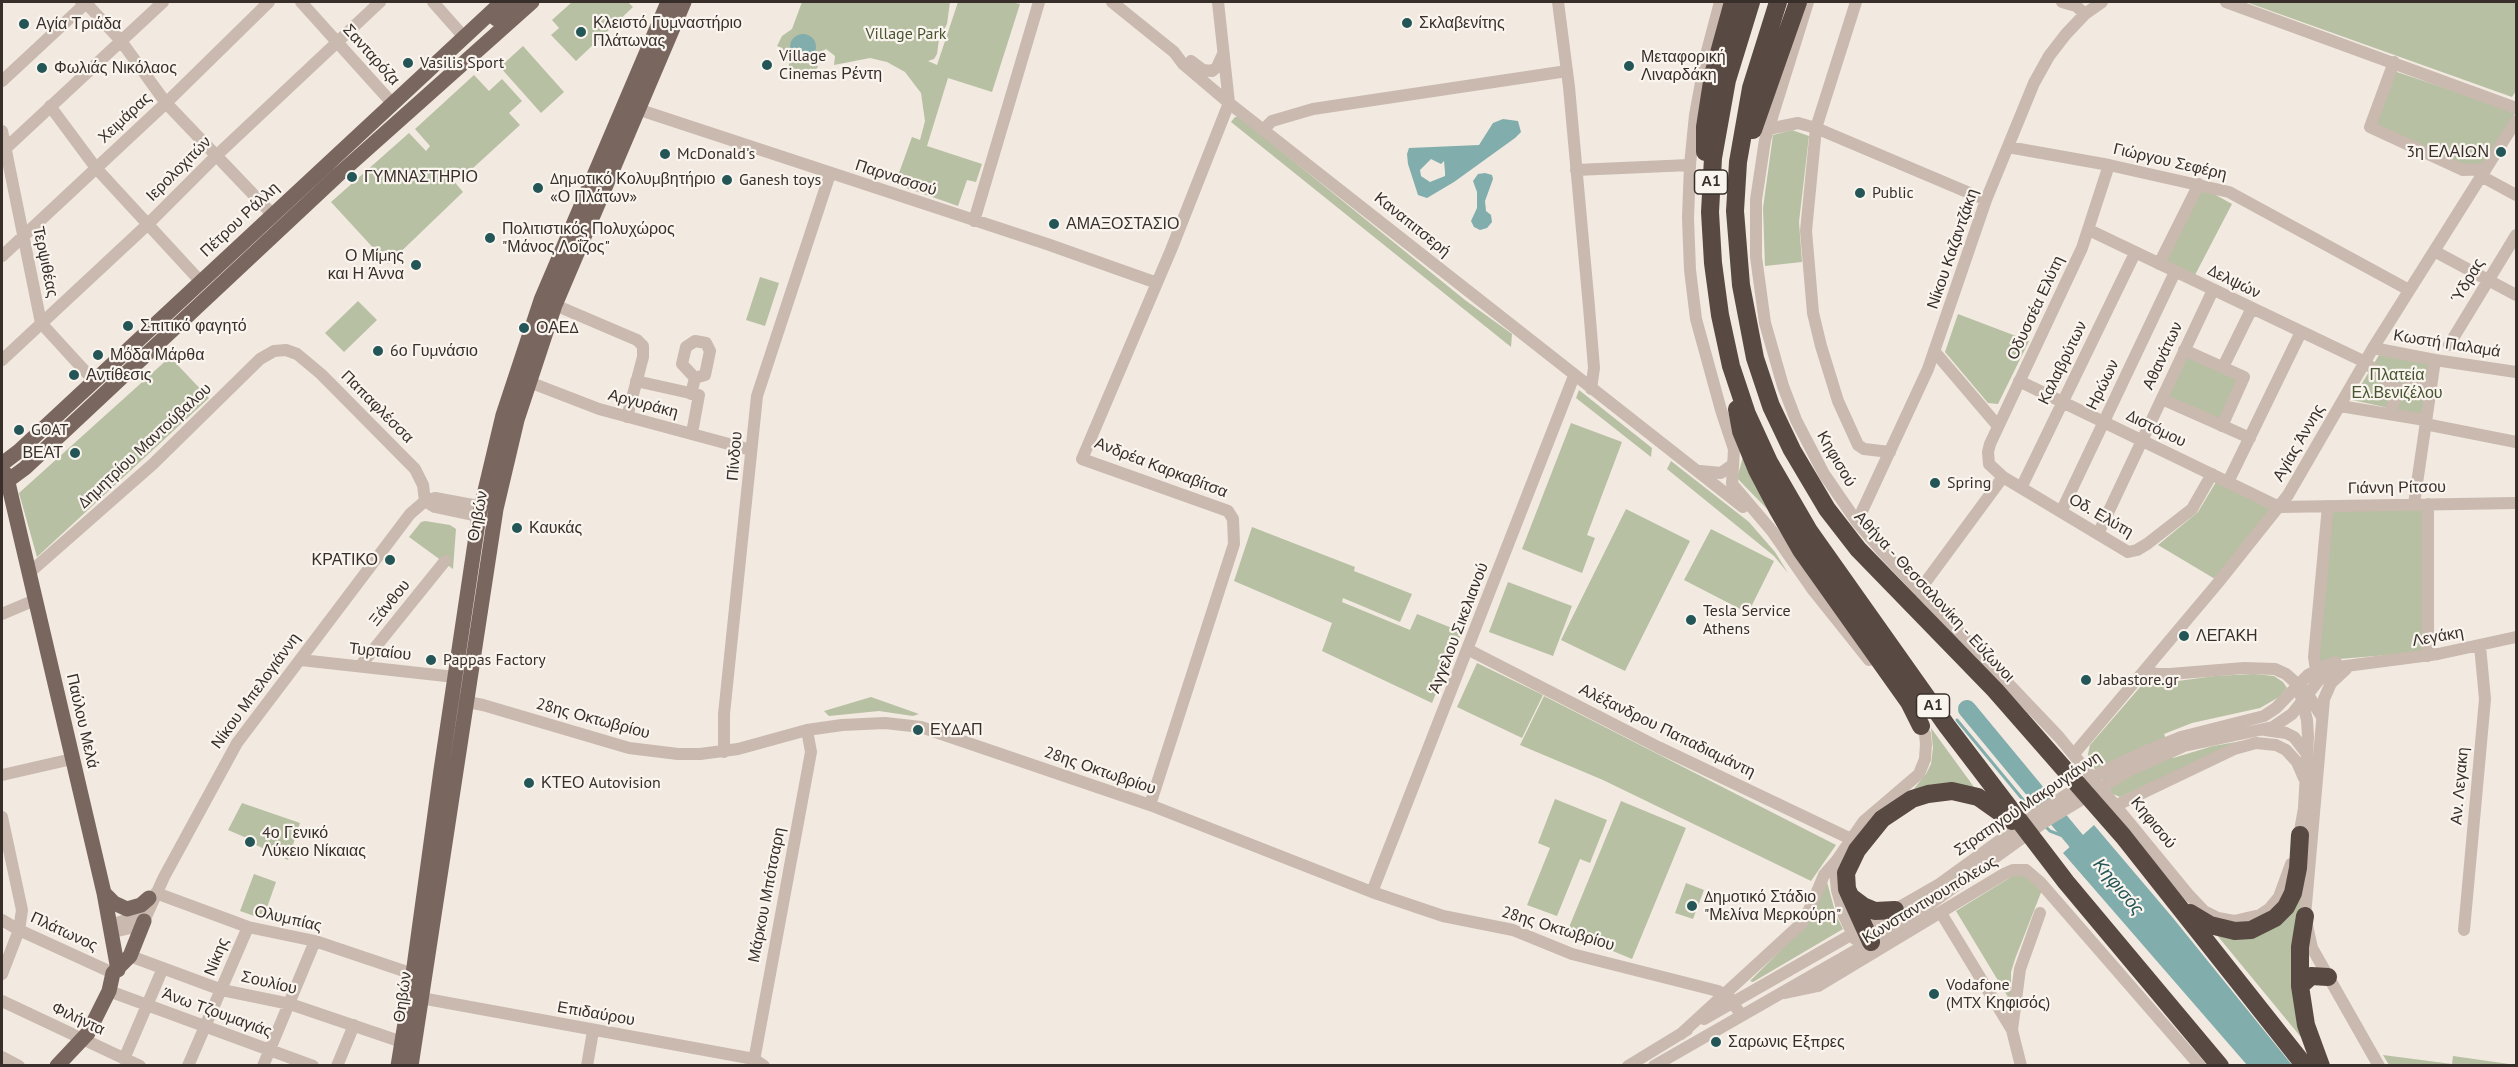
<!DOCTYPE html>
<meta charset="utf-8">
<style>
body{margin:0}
#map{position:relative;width:2518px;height:1067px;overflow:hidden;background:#f2e9e1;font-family:"PT Sans",sans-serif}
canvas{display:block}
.frame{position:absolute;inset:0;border:3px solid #382f2b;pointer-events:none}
</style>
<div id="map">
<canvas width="2518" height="1067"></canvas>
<div class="frame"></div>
</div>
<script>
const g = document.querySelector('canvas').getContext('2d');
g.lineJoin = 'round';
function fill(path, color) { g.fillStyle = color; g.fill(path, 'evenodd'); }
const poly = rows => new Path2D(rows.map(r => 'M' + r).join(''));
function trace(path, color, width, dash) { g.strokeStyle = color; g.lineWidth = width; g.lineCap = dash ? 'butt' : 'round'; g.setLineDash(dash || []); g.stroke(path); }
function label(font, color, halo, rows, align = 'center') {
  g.font = font + ' "PT Sans",sans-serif'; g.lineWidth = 4.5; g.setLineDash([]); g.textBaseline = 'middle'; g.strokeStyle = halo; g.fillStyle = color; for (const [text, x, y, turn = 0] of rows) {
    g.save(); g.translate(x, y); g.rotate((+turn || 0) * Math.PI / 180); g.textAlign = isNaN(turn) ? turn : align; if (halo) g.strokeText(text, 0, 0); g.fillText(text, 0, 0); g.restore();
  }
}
const green = poly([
 [572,2,628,2,633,7,576,61,551,35,559,28,552,20],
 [802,2,950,2,947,24,939,39,937,54,934,59,928,61,937,65,958,2,1011,2,1020,4,992,92,948,78,927,146,982,164,976,182,967,180,958,206,895,184,912,137,920,140,925,121,921,93,905,72,887,62,870,58,834,65,835,56,826,49,817,54,815,61,818,67,813,72,801,76,789,73,789,58,782,48,777,46,782,36,792,29],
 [2246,2,2516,2,2516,91,2512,97],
 [523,46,564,92,541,113,500,67],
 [2394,71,2516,112,2483,165,2463,166,2375,125],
 [474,75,489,91,502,79,522,101,509,113,520,125,460,180,456,175,452,179,463,192,388,264,331,202,409,133,426,151,430,146,415,129],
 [1235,117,1239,117,1465,300,1512,334,1511,347,1231,122],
 [1792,130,1809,136,1799,222,1802,262,1765,266,1763,208,1773,135],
 [2199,191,2214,194,2232,204,2195,275,2164,261],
 [760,277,779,283,765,326,746,320],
 [358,301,377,320,344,352,325,333],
 [1958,314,2029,341,1998,404,1988,403,1945,352],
 [2184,350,2244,377,2222,426,2162,399],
 [2379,355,2429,364,2422,415,2352,400],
 [170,357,209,398,37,557,19,493],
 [1579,390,1652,448,1651,457,1576,398],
 [1571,423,1622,442,1587,535,1595,538,1582,573,1522,549],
 [1743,457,1770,512,1737,478],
 [1671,461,1749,522,1775,552,1788,573,1774,556,1667,469],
 [2216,482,2271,508,2215,579,2158,545,2198,512],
 [2425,508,2425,652,2339,659,2320,664,2317,658,2331,510],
 [1626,509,1690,541,1625,671,1561,640],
 [425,521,450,525,456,529,453,569,409,537,421,522],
 [1252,527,1355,567,1354,571,1412,594,1400,622,1343,598,1342,602,1410,630,1417,614,1462,632,1432,703,1322,651,1332,623,1234,581],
 [1711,529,1774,561,1748,613,1684,580],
 [1508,582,1572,606,1553,656,1489,632],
 [1477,663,1543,695,1522,738,1457,707],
 [2254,674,2274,676,2283,682,2287,688,2279,697,2260,708,2192,723,2164,734,2173,758,2213,746,2242,741,2120,797,2113,794,2090,763,2088,754,2090,745,2141,686,2215,676],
 [1544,696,1836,845,1811,881,1603,780,1520,745],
 [871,697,919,714,913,716,879,711,829,716,824,711],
 [1931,728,1974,787,1913,790,1926,774,1931,764,1933,748],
 [1555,799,1607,820,1590,863,1580,859,1557,916,1527,905,1550,848,1538,843],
 [1621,801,1686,828,1632,959,1567,932],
 [242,803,300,823,288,860,256,845,256,842,228,830],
 [254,874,276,882,263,919,240,911],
 [2018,874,2026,875,2042,890,2015,959,2011,972,2011,1002,1956,911,2011,877],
 [1827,882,1836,915,1843,929,1753,982,1750,981,1811,920],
 [1686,883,1704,890,1693,919,1675,913],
 [2301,892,2303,1035,2300,1036,2216,934],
 [2383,1055,2452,1064,2453,1056,2516,1065,2389,1065]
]);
const water = poly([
 '790 47a13 13 0 1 1 26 0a13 13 0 1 1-26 0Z',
 [1503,119,1518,121,1521,132,1515,138,1454,182,1427,198,1418,195,1408,164,1407,154,1409,148,1479,145,1493,123],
 [1431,159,1441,164,1444,161,1445,172,1445,176,1430,182,1421,176,1420,170],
 [1485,173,1492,175,1493,179,1485,201,1486,211,1491,215,1492,222,1487,228,1480,230,1474,227,1471,221,1477,208,1477,192,1473,181,1478,174],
 [2094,825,2173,918,2292,1065,2247,1065,2063,853]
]);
const stream = poly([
 [1957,720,2034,813],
 [2044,825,2050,831,2076,841]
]);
const river = poly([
 [1967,709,2092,860]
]);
const minor = poly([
 [81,2,86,3,121,41,166,103,273,215],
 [301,2,392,103],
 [433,2,464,37],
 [1112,2,1174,52,1183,64,1229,103,1743,507],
 [1558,2,1569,87,1589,307,1594,368,1591,389],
 [1720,2,1706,55,1695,115,1690,165,1688,218,1690,270,1696,319,1721,410,1734,449,1732,484,1772,531,1813,590,1869,660],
 [1808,2,1765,140,1756,200,1756,257,1765,323,1783,386,1796,420,1824,474,1857,522,1882,551,2059,737,2188,894,2204,911,2218,918,2234,921,2260,915,2269,909,2279,897,2291,864],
 [1856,2,1816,128,1806,231,1813,313,1821,346,1838,401,1858,445,1864,449,1890,452],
 [2062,2,2076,6,2085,14],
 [2226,2,2516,108],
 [1191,61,1203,70,1212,71,1217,67,1223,54],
 [2394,62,2370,127,2463,170,2486,169],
 [2,81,87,2],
 [50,106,96,168,201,282],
 [631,107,1047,244,1157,283],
 [1264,129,1272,121,1313,109,1567,71],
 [1768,129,1798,123,1816,128,1986,200],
 [2,131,41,323,94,381],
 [2008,147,2109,165,2229,192,2409,290],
 [6,148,163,2],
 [2109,165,2082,248,1990,444,1988,452,1989,464,2003,477,2128,552,2137,550,2147,544,2192,509,2212,474],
 [1576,170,1690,165],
 [2481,176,2516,195],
 [974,221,1039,2],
 [2089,230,2365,362,2398,390],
 [2434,251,2516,295],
 [2,256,166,103,269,2],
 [2159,264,2199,184],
 [555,305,637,340,643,346,643,357,627,417],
 [2449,345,2516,235],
 [2373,348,2435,360,2516,372],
 [2184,350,2244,377,2222,426],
 [1934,351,1998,426],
 [2,360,147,225,217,155,380,2],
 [2223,367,2252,308],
 [636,381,699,395,692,433],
 [2019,381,2279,507,2516,503],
 [529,382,599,409,751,450],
 [2398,390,2431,383],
 [691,394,695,378,705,375,710,351,706,343,695,341,686,347,682,364,695,378],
 [2162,399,2250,438],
 [2340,406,2425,420],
 [2390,414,2398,390],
 [2425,424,2516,442],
 [1700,471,1721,473,1732,465],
 [2228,482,2301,332],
 [2021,488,2135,253],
 [425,501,435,507,487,518],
 [2414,504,2435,360],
 [2428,504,2428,656],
 [2061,512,2175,272],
 [1857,522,1928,369,1986,200,2034,83,2049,56,2066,34,2085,14,2102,2],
 [2098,534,2213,290],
 [29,573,153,464,260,359,274,351,286,350,297,354,321,374,415,469,423,485,425,501],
 [1919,591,2003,477],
 [2,614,35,600],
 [1469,650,1658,747,1851,839],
 [301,660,455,677],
 [361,665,445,561],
 [2346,669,2331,683,2324,699,2305,916,2312,948,2379,1066],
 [2145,670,2156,674,2170,674,2244,668,2275,669,2286,674,2307,693,2322,717],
 [2316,670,2314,657,2328,506],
 [2298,685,2307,720,2308,737,2304,808,2298,842],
 [458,700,483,705,629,748,678,754,700,754,738,749,807,730,842,725,885,723,921,727,1150,805,1372,892,1443,916,1513,930,1572,954,1718,991,1729,997,1741,1015],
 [2265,730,2286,733,2294,737,2307,754],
 [724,752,724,714,757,396,830,174],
 [2074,754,2217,584,2288,495,2373,348,2516,121],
 [2,775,72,759],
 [1150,805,1234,544,1233,519,1228,511,1082,459,1171,250,1229,103,1218,2],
 [2117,805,2234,749,2256,743,2276,745,2286,750,2297,762,2304,778],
 [2,817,22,910,19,930,2,974],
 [1837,862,1835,872,1837,890,1844,916,1855,939],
 [1372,892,1574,376],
 [156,893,248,927,315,941,413,974],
 [1941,913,2012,1030,2021,1066],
 [2,920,19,930,113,973],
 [111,925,138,916,146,905],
 [2464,930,2485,699,2480,646],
 [113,932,135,927,144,921,164,877,237,743,410,514,425,501,435,498,489,508],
 [130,956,222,990,290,1004,402,1042],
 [109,991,313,1066],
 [1785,993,1818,986,2004,874,2013,870,2026,870,2040,882,2200,1066],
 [421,998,754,1059,764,1066],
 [2,1001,140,1066],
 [1704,1019,1938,885,2039,812,2104,771,2146,751,2181,737,2264,716,2276,708,2308,675,2324,666,2336,662],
 [2012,1030,2020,969,2040,913],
 [1681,1034,1802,923,1811,906,1824,875,1837,860,1864,821,1919,774,1925,759,1926,744,1925,734,1918,721],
 [2,1057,19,1066],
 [124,1059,163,968],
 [188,1066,248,927],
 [263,1066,315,941],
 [337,1066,354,1025],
 [587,1066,593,1031],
 [753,1066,811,752,807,730],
 [1628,1066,1687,1030],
 [1654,1066,1907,921,2046,821,2130,770,2184,746,2273,727,2292,714,2319,680,2338,667,2438,654,2516,637]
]);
const major = poly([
 [496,19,516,2],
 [2,464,19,451,502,2],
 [6,474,104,893,118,970],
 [2,485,25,468,338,175,532,2],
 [104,893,114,903,127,909,141,905,149,898],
 [57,1066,88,1033,109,991,113,973,130,956,144,921],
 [398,1066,413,974,441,770,479,516,503,415,541,300,668,2],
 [411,1066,496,509,517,420,555,305,684,2]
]);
const highway = poly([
 [1751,2,1727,80,1713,158,1710,212,1713,263,1720,315,1731,366,1747,414,1769,462,1809,531,1947,726,2066,882,2220,1066],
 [1778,2,1751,88,1738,162,1735,211,1741,285,1755,358,1771,406,1792,450,1827,509,1858,549,1995,690,2123,836,2305,1066],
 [1753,130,1798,2],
 [1705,152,1705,127,1713,75,1733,2],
 [1737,409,1741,431,1757,470,1778,510,1801,550,1909,702,1921,726],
 [1851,897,1863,906,1875,911,1895,910],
 [2190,913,2210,925,2235,931,2251,930,2275,918,2286,907,2293,893,2298,868,2300,835],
 [2305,916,2300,947,2300,986,2306,1025,2321,1066],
 [1871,942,1847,889,1846,873,1857,850,1882,819,1912,799,1928,794,1952,791,1978,797,2012,821],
 [2300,986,2311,976,2328,977]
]);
const markers = [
 [1407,23,6,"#245657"],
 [24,24,6,"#245657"],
 [581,32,6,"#245657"],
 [408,63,6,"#245657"],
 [767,65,6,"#245657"],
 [1629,66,6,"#245657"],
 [42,68,6,"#245657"],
 [2501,152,6,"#245657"],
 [665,154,6,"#245657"],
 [352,177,6,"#245657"],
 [727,180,6,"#245657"],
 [538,188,6,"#245657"],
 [1860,193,6,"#245657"],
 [1054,224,6,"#245657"],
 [490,238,6,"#245657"],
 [416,265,6,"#245657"],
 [128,326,6,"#245657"],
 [524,328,6,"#245657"],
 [378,351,6,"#245657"],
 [98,355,6,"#245657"],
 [74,375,6,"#245657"],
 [19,430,6,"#245657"],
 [75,453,6,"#245657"],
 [1935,483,6,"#245657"],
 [517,528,6,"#245657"],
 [390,560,6,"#245657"],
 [1691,620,6,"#245657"],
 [2184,636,6,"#245657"],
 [431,660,6,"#245657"],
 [2086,680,6,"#245657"],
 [918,730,6,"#245657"],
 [529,783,6,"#245657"],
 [250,842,6,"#245657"],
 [1692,906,6,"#245657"],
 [1934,994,6,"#245657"],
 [1716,1042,6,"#245657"]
];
const shields = [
 [1711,182,33],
 [1933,706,33]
];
const shieldNames = [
 ["Α1",1711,182],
 ["Α1",1933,706]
];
const poiNames = [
 ["Κλειστό Γυμναστήριο",593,23],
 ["Πλάτωνας",593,41],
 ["Σκλαβενίτης",1419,23],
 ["Αγία Τριάδα",36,24],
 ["Village",779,56],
 ["Cinemas Ρέντη",779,74],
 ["Μεταφορική",1641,57],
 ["Λιναρδάκη",1641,75],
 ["Vasilis Sport",420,63],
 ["Φωλιάς Νικόλαος",54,68],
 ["3η ΕΛΑΙΩΝ",2489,152,"right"],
 ["McDonald's",677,154],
 ["ΓΥΜΝΑΣΤΗΡΙΟ",364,177],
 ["Δημοτικό Κολυμβητήριο",550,179],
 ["«Ο Πλάτων»",550,197],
 ["Ganesh toys",739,180],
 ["Public",1872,193],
 ["ΑΜΑΞΟΣΤΑΣΙΟ",1066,224],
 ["Πολιτιστικός Πολυχώρος",502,229],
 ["\"Μάνος Λοΐζος\"",502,247],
 ["Ο Μίμης",404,256,"right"],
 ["και Η Άννα",404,274,"right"],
 ["Σπιτικό φαγητό",140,326],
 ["ΟΑΕΔ",536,328],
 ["6ο Γυμνάσιο",390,351],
 ["Μόδα Μάρθα",110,355],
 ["Αντίθεσις",86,375],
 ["GOAT",31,430],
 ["ΒΕΑΤ",63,453,"right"],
 ["Spring",1947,483],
 ["Καυκάς",529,528],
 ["ΚΡΑΤΙΚΟ",378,560,"right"],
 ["Tesla Service",1703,611],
 ["Athens",1703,629],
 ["ΛΕΓΑΚΗ",2196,636],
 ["Pappas Factory",443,660],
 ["Jabastore.gr",2098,680],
 ["ΕΥΔΑΠ",930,730],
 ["ΚΤΕΟ Autovision",541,783],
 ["4ο Γενικό",262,833],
 ["Λύκειο Νίκαιας",262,851],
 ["Δημοτικό Στάδιο",1704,897],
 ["\"Μελίνα Μερκούρη\"",1704,915],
 ["Vodafone",1946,985],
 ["(MTX Κηφισός)",1946,1003],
 ["Σαρωνις Εξπρες",1728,1042]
];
const parkNames = [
 ["Village Park",906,34],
 ["Πλατεία",2397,375],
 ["Ελ.Βενιζέλου",2397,393]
];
const streetNames = [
 ["Σανταρόζα",371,55,48],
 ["Χειμάρας",125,118,-43],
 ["Γιώργου Σεφέρη",2170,162,13],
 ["Ιερολοχιτών",179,169,-45],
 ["Παρνασσού",896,178,18],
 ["Πέτρου Ράλλη",240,220,-43],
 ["Καναπιτσερή",1412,225,39],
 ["Νίκου Καζαντζάκη",1953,249,-71],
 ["Τερψιθέας",45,262,78],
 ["Ύδρας",2468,281,-59],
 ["Δελψών",2234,282,26],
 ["Οδυσσέα Ελύτη",2036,308,-65],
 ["Κωστή Παλαμά",2447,344,9],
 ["Αθανάτων",2163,356,-65],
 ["Καλαβρύτων",2063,363,-64],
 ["Ηρώων",2103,385,-64],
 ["Αργυράκη",643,404,15],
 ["Παπαφλέσσα",377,407,45],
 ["Διστόμου",2156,429,26],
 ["Αγίας Άννης",2299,443,-60],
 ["Δημητρίου Μαντούβαλου",145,446,-43],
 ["Πίνδου",735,456,-85],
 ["Κηφισού",1836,459,60],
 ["Ανδρέα Καρκαβίτσα",1161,468,21],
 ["Γιάννη Ρίτσου",2397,488,-1],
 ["Θηβών",478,516,-79],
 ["Οδ. Ελύτη",2101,516,30],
 ["Αθήνα - Θεσσαλονίκη - Εύζωνοι",1934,597,47],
 ["Ξάνθου",390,603,-51],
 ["Άγγελου Σικελιανού",1459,628,-69],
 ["Λεγάκη",2438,637,-10],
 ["Τυρταίου",380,652,6],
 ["Νίκου Μπελογιάννη",256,691,-54],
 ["28ης Οκτωβρίου",593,719,15],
 ["Παύλου Μελά",82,721,77],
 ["Αλέξανδρου Παπαδιαμάντη",1667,731,26],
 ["28ης Οκτωβρίου",1100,771,19],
 ["Αν. Λεγακη",2460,786,-85],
 ["Στρατηγού Μακρυγιάννη",2028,804,-34],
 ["Κηφισού",2153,823,51],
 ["Μάρκου Μπότσαρη",767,895,-79],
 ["Κωνσταντινουπόλεως",1930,900,-31],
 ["Ολυμπίας",288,919,13],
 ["28ης Οκτωβρίου",1558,929,17],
 ["Πλάτωνος",64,932,25],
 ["Νίκης",217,957,-68],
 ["Σουλίου",269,983,13],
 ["Θηβών",403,997,-82],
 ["Άνω Τζουμαγιάς",217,1013,20],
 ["Επιδαύρου",596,1014,10],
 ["Φιλήντα",78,1019,25]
];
const waterNames = [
 ["Κηφισός",2118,887,50]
];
fill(green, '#b7c0a2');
fill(water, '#82adad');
trace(stream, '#82adad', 3);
trace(river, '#82adad', 18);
trace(minor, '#c9b9ae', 12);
trace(major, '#79665e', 15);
trace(highway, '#594943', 18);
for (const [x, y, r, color] of markers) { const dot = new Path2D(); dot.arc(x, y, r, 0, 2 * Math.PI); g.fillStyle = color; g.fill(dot); trace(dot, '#f9f4ee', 2); }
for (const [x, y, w] of shields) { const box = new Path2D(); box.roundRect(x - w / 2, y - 12, w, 24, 4.5); g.fillStyle = '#f9f4ee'; g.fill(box); trace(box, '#382f2b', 1.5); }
label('bold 15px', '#382f2b', null, shieldNames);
label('16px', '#382f2b', '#f9f4ee', poiNames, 'left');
label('16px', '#495531', '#f9f4ee', parkNames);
label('16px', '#382f2b', '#f9f4ee', streetNames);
label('italic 18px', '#245657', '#f9f4ee', waterNames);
</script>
